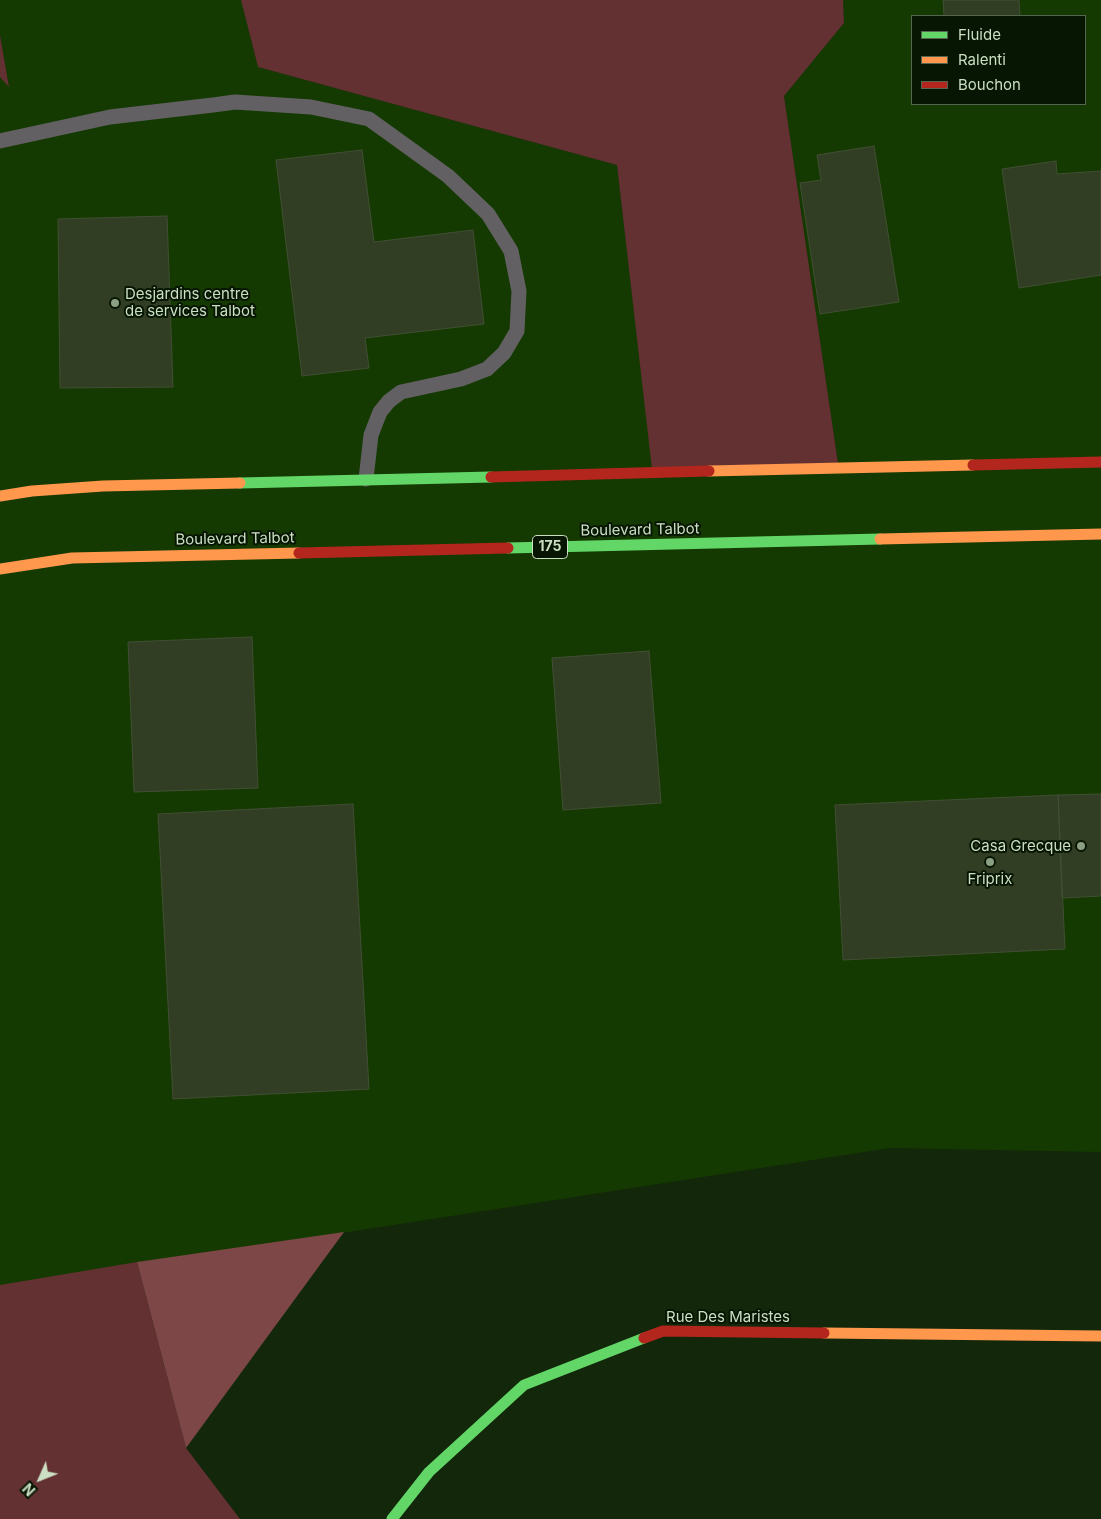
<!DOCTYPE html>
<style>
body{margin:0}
#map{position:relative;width:1101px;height:1519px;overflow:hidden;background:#13270b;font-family:Inter,sans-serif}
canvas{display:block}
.legend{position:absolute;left:911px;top:15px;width:175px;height:90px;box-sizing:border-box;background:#071603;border:1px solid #556650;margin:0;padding:6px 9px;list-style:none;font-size:15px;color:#cbdfc3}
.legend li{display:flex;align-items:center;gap:10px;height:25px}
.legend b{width:25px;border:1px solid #556650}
.north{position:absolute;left:15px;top:1454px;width:50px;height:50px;-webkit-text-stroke:4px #071603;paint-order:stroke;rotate:226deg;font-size:14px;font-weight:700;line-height:20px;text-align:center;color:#cbdfc3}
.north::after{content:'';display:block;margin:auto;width:18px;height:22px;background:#cbdfc3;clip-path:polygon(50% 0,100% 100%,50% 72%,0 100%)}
</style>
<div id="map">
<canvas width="1101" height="1519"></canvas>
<ul class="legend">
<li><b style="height:6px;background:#63d668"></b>Fluide</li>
<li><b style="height:6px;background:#ff974d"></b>Ralenti</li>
<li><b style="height:6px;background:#b3261e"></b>Bouchon</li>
</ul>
<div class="north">N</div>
</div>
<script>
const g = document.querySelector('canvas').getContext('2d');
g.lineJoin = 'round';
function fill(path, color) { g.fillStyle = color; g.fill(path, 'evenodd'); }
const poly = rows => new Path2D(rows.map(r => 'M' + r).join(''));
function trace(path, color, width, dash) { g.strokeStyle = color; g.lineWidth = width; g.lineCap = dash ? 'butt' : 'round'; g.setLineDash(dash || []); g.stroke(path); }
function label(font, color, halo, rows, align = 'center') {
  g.font = font + ' Inter,sans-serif'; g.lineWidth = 4; g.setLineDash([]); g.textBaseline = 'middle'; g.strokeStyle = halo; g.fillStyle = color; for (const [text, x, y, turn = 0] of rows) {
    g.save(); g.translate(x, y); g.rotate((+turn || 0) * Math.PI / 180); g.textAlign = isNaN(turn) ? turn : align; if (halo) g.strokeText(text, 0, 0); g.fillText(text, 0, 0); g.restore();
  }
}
const built = poly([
 [0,0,241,0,258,67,617,165,653,469,839,470,784,96,844,23,843,0,1101,0,1101,1152,890,1148,0,1286,0,77,9,86,0,35],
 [912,16,1085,16,1085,104,912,104]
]);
const green = poly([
 [241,0,843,0,844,23,784,96,839,470,652,469,617,165,258,67],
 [0,35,9,87,0,77],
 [137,1262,186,1448,240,1519,0,1519,0,1285]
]);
const forest = poly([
 [344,1232,186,1448,137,1262]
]);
const building = poly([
 [943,0,1019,0,1020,16,944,16,943,0],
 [874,146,899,302,820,314,800,183,821,180,817,155,874,146],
 [362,150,374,242,473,230,484,324,365,338,369,368,302,376,276,160,362,150],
 [1056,161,1057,174,1101,171,1101,275,1019,288,1002,169,1056,161],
 [167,216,173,387,60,388,58,219,167,216],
 [252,637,258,788,134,792,128,642,252,637],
 [649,651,661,803,563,810,552,658,649,651],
 [1101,794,1101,896,1062,898,1058,795,1101,794],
 [1058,795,1065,949,843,960,835,805,1058,795],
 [353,804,369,1089,173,1099,158,814,353,804]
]);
const lane = poly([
 [0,141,110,117,213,105,235,102,311,107,369,119,448,176,488,214,511,251,519,291,517,331,504,353,487,369,461,379,401,392,389,401,380,412,371,435,366,479]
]);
const fast = poly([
 [240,483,491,477],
 [508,548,880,539],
 [392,1519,429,1472,524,1385,644,1338]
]);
const slow = poly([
 [709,471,973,465],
 [0,496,32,491,103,486,240,483],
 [880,539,1101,534],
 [0,569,72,558,299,553],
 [824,1333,1101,1336]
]);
const jam = poly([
 [973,465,1101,462],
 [491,477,709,471],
 [299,553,508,548],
 [644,1338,663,1331,824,1333]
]);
const markers = [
 [115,303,5,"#8b9f83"],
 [1081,846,5,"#8b9f83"],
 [990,862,5,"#8b9f83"]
];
const shields = [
 [550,547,35]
];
const shieldNames = [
 ["175",550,547]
];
const poiNames = [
 ["Desjardins centre",125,294],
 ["de services Talbot",125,311],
 ["Casa Grecque",1071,846,"right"],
 ["Friprix",990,879,"center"]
];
const streetNames = [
 ["Boulevard Talbot",640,530,-1],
 ["Boulevard Talbot",235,539,-1],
 ["Rue Des Maristes",728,1317]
];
fill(built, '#153a01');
fill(green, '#633131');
fill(forest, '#7d4747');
fill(building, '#323e24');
trace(building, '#414e34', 1);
trace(lane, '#626063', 15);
trace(fast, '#63d668', 11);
trace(slow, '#ff974d', 11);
trace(jam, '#b3261e', 11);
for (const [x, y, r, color] of markers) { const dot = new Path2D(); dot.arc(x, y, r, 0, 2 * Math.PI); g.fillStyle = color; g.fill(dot); trace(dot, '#071603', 2); }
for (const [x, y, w] of shields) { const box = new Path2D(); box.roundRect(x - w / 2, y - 11.5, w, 23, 4); g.fillStyle = '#071603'; g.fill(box); trace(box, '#cbdfc3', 1); }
label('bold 14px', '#cbdfc3', null, shieldNames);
label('15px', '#cbdfc3', '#071603', poiNames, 'left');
label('15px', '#cbdfc3', '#071603', streetNames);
</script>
